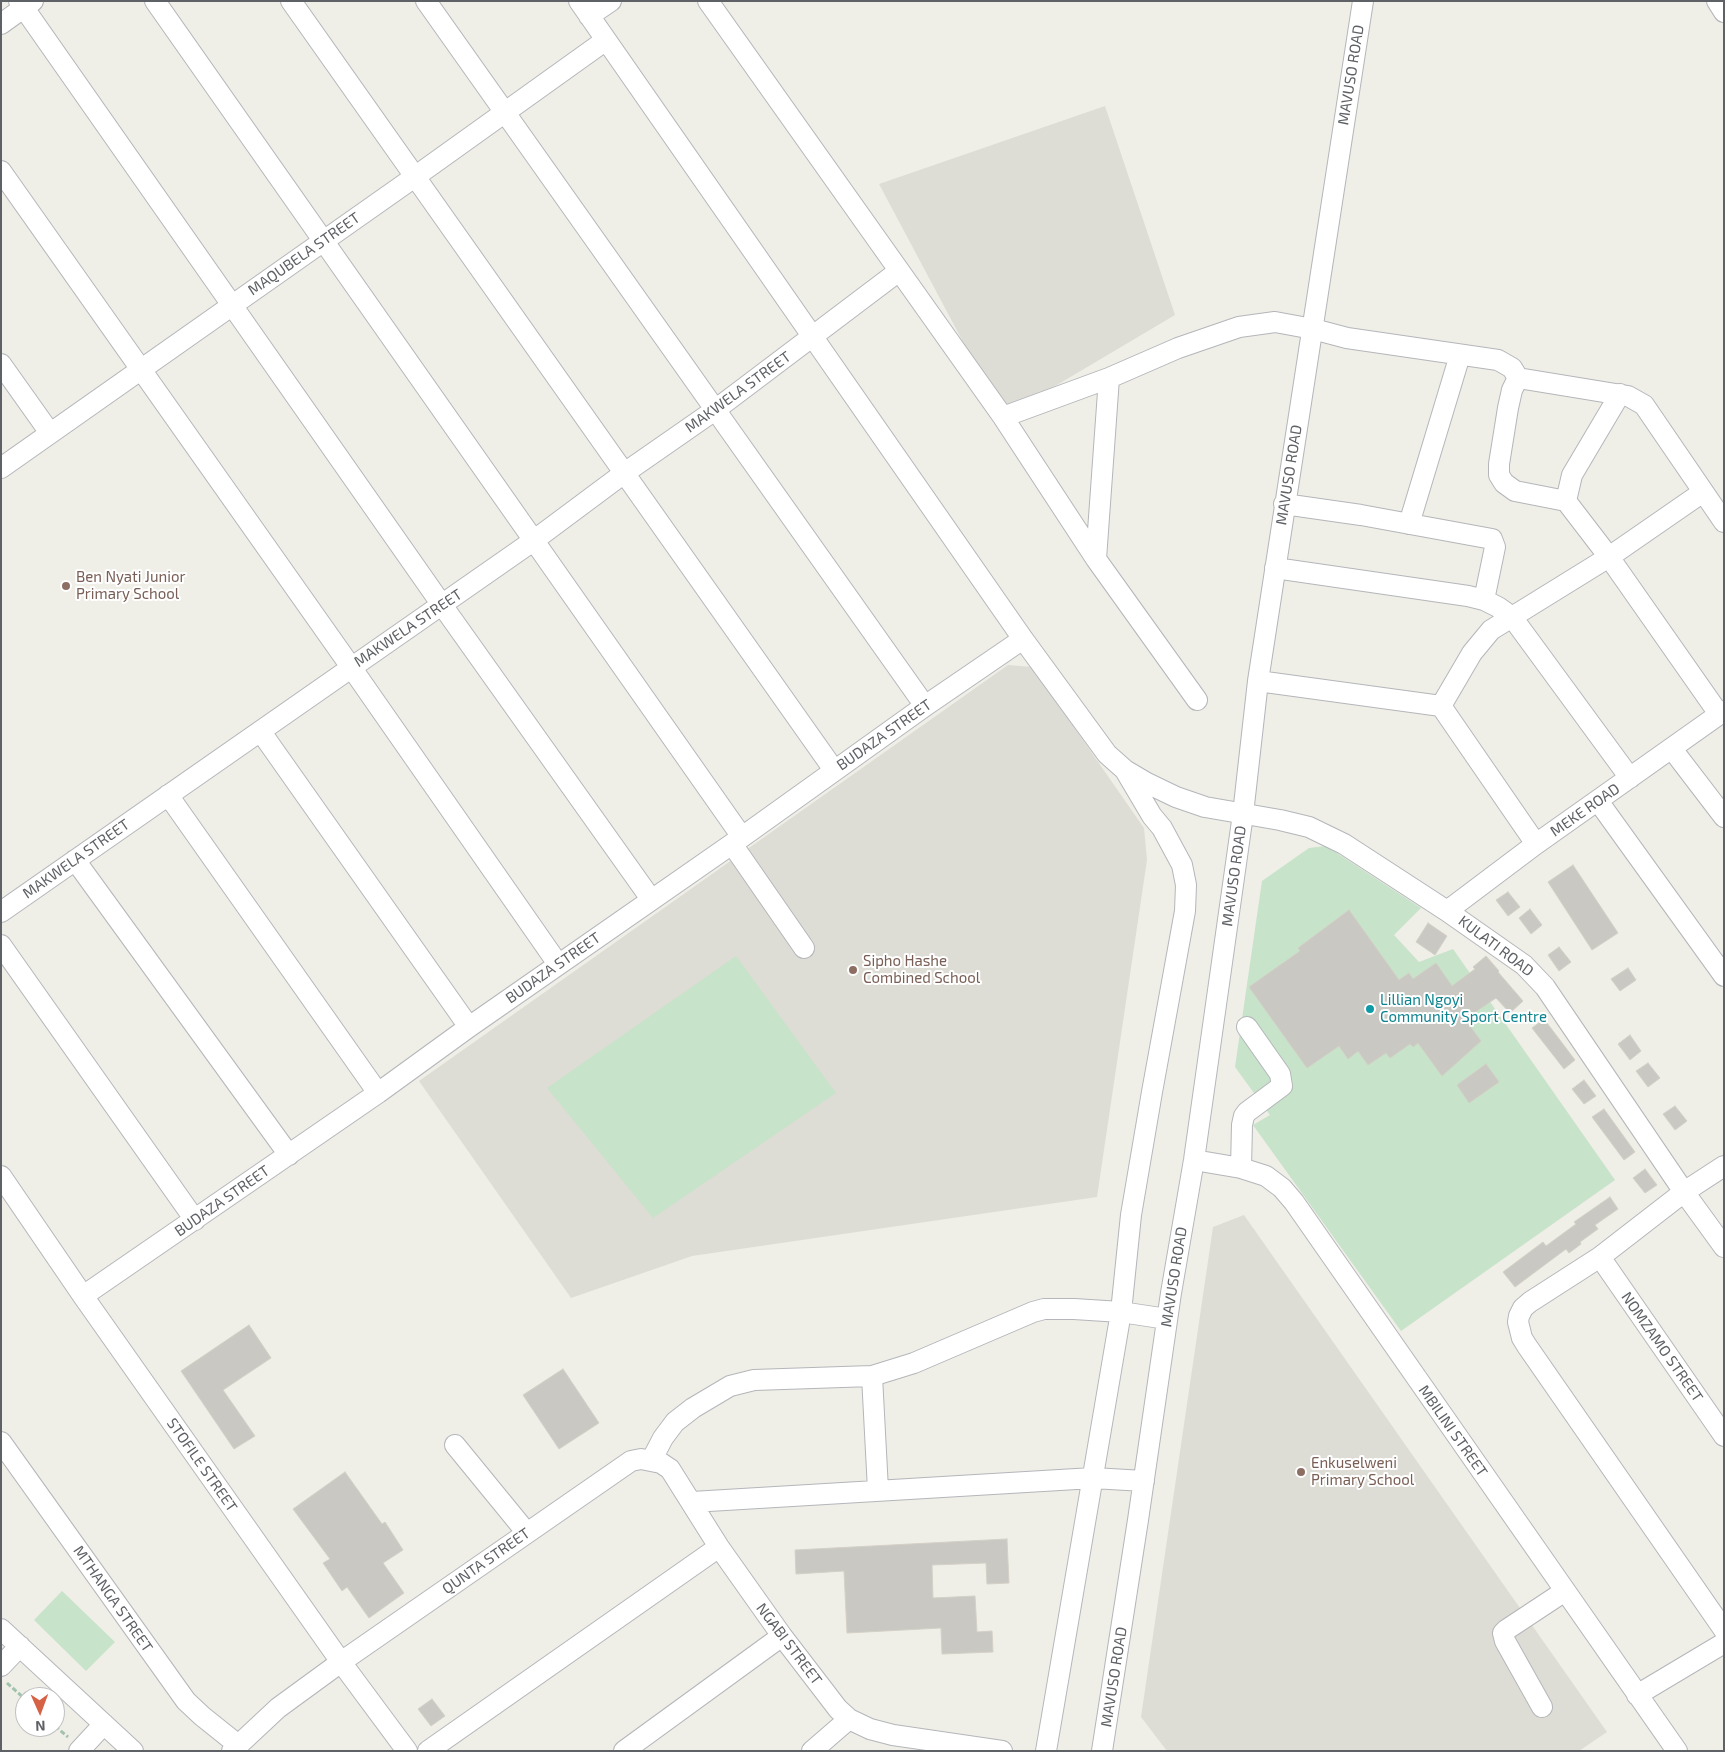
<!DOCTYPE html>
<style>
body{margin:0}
#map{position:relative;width:1725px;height:1752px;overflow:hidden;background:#efeee7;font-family:"Exo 2",sans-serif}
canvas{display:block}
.frame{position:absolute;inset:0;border:2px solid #5e6165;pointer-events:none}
.north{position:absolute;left:15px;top:1687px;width:50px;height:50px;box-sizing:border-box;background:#fff;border:1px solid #bfc0c1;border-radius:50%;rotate:178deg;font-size:14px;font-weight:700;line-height:20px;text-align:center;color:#5e6165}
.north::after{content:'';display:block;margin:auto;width:18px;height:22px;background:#d66246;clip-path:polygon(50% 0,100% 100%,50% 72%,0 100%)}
</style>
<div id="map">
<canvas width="1725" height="1752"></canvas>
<div class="frame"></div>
<div class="north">N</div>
</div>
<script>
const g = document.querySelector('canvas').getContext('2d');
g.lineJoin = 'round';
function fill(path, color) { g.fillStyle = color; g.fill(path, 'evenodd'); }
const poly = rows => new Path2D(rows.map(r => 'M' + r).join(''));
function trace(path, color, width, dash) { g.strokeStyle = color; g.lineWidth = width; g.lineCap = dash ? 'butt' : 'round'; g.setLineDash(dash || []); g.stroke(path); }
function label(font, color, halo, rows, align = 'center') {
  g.font = font + ' "Exo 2",sans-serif'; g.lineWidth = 4; g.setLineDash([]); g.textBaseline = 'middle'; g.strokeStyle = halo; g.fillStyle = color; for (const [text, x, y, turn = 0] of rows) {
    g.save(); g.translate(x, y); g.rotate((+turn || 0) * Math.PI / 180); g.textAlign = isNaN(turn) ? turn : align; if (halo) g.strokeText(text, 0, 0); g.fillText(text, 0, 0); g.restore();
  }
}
const education = poly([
 [1105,106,1175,315,1003,417,879,184],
 [1008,665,1032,667,1144,828,1147,860,1097,1197,692,1256,571,1298,419,1081],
 [1244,1215,1607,1732,1579,1751,1167,1751,1141,1717,1213,1227]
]);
const green = poly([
 [1326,846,1421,908,1394,935,1419,962,1453,949,1615,1180,1401,1331,1253,1125,1270,1115,1235,1067,1262,881,1309,848],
 [736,956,836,1093,653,1218,547,1088],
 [62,1591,115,1642,86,1671,34,1620]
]);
const building = poly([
 [1573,865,1618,933,1592,950,1548,882,1573,865],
 [1508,892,1520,907,1508,916,1496,900,1508,892],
 [1530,909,1542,925,1531,934,1519,918,1530,909],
 [1349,910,1399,980,1409,973,1413,979,1436,963,1452,986,1475,969,1473,967,1486,956,1499,971,1498,972,1523,1001,1510,1013,1496,998,1465,1019,1481,1041,1442,1076,1418,1043,1413,1047,1410,1044,1390,1058,1386,1053,1368,1065,1358,1051,1348,1059,1339,1046,1307,1068,1249,987,1300,951,1298,948,1349,910],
 [1428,923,1447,936,1435,955,1416,942,1428,923],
 [1559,947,1571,962,1559,971,1548,955,1559,947],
 [1628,968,1636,980,1620,991,1611,979,1628,968],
 [1544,1019,1575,1060,1564,1069,1532,1028,1544,1019],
 [1630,1035,1641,1051,1630,1060,1618,1044,1630,1035],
 [1648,1063,1660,1078,1648,1087,1636,1071,1648,1063],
 [1486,1064,1499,1082,1469,1103,1457,1085,1486,1064],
 [1584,1080,1596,1096,1584,1104,1572,1089,1584,1080],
 [1675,1106,1687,1121,1675,1130,1663,1114,1675,1106],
 [1604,1109,1635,1152,1624,1160,1592,1117,1604,1109],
 [1645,1169,1657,1185,1645,1193,1633,1178,1645,1169],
 [1610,1197,1618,1209,1595,1225,1598,1229,1580,1242,1581,1244,1569,1253,1566,1249,1515,1287,1503,1272,1543,1242,1546,1246,1576,1224,1574,1222,1610,1197],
 [249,1325,271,1358,223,1390,255,1436,234,1449,181,1371,249,1325],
 [563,1369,599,1423,559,1449,523,1395,563,1369],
 [345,1472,382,1524,385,1522,403,1550,383,1563,404,1593,369,1618,347,1587,342,1591,323,1563,330,1559,293,1509,345,1472],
 [1007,1539,1009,1583,987,1584,986,1563,932,1565,933,1598,975,1596,977,1632,992,1631,993,1652,942,1654,941,1628,847,1633,844,1571,796,1574,795,1550,1007,1539],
 [432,1699,445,1716,431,1726,418,1709,432,1699]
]);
const path = poly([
 [7,1683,25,1699],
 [55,1726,68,1737]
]);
const minor = poly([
 [19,1,442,605,651,899],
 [155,1,742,837],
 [291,1,834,770],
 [426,1,925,706],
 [579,1,1023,639,1107,754,1125,770,1147,783,1176,797,1205,807,1280,820,1309,827,1344,844,1447,911,1524,965,1545,987,1684,1192,1724,1247],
 [708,1,1003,417,1096,559,1197,700],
 [1717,1,1724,12],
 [589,16,611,1],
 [1,24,33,1],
 [1,171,351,667,558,964],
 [1,364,50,433],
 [1518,378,1512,390,1508,408,1499,464,1499,475,1504,483,1515,491,1566,501,1609,557,1719,714],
 [1518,378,1628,396,1644,405,1724,522],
 [1003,417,1109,378,1178,348,1239,327,1275,322,1313,329,1347,338,1498,360,1512,368,1518,378],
 [1,468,416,176,606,40],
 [1566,501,1572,475,1620,394],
 [1284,504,1361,515,1492,539,1495,547,1484,600],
 [1409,524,1460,355],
 [1096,559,1109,378],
 [1275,568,1468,596,1484,600,1498,607,1512,617,1630,778],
 [1258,681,1441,706,1536,844],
 [1441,706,1472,653,1491,630,1609,557,1703,492],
 [261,732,469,1027],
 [1672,749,1724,817],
 [168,795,378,1093],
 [1598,801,1724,976],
 [732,844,804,948],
 [75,860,289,1155],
 [1447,911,1536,844,1724,711],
 [1,912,533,541,623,474,715,410,899,271],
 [1,945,195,1220],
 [1194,1160,1241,1168,1266,1176,1282,1188,1294,1202,1677,1751],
 [1724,1166,1684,1192,1600,1257,1530,1302,1523,1308,1519,1316,1518,1322,1522,1338,1527,1346,1724,1630],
 [1241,1168,1242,1125,1244,1116,1247,1112,1282,1086,1280,1074,1247,1027],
 [1,1176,83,1296,341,1662,407,1751],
 [1600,1257,1724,1436],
 [83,1296,378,1093,469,1027,742,837,925,706,1023,639],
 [872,1376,878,1490],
 [1,1442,186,1701,202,1716,237,1744],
 [455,1445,527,1533],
 [651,1461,663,1438,675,1422,693,1408,730,1386,754,1380,872,1376,914,1363,1033,1312,1044,1309,1074,1309,1121,1312,1167,1319],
 [692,1502,1093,1478,1144,1481],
 [1,1629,133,1751],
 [1,1666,20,1646],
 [1637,1695,1724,1643],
 [1542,1707,1505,1641,1503,1633,1506,1630,1565,1591],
 [79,1751,104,1724],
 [232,1751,278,1708,341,1662,631,1461,641,1459,661,1463,670,1469,719,1547,782,1636,838,1709,849,1719,870,1729,893,1735,1002,1751],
 [428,1751,719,1547],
 [624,1751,782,1636],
 [812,1751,849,1719],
 [1046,1751,1121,1312,1131,1215,1152,1092,1185,911,1186,885,1182,865,1162,828,1152,816,1126,772],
 [1102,1751,1138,1520,1171,1293,1194,1160,1243,814,1258,681,1363,1]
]);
const markers = [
 [66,586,5,"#8d6e63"],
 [853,970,5,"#8d6e63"],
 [1370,1009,5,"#0f9aa8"],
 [1301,1472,5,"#8d6e63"]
];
const streetNames = [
 ["MAVUSO ROAD",1351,75,-81],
 ["MAQUBELA STREET",304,254,-35],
 ["MAKWELA STREET",738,392,-36],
 ["MAVUSO ROAD",1289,475,-81],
 ["MAKWELA STREET",408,628,-34],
 ["BUDAZA STREET",884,735,-35],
 ["MEKE ROAD",1585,810,-35],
 ["MAKWELA STREET",76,859,-35],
 ["MAVUSO ROAD",1234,876,-82],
 ["KULATI ROAD",1496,946,37],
 ["BUDAZA STREET",553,968,-35],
 ["BUDAZA STREET",222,1201,-35],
 ["MAVUSO ROAD",1174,1277,-81],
 ["NOMZAMO STREET",1662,1347,55],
 ["MBILINI STREET",1453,1431,55],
 ["STOFILE STREET",202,1465,55],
 ["QUNTA STREET",486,1561,-35],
 ["MTHANGA STREET",113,1599,55],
 ["NGABI STREET",789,1644,53],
 ["MAVUSO ROAD",1114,1677,-81]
];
const educationNames = [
 ["Ben Nyati Junior",76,577],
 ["Primary School",76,594],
 ["Sipho Hashe",863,961],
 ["Combined School",863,978],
 ["Enkuselweni",1311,1463],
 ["Primary School",1311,1480]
];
const cultureNames = [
 ["Lillian Ngoyi",1380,1000],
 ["Community Sport Centre",1380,1017]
];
fill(education, '#deddd5');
fill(green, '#c7e3ca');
fill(building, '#cac8c3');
trace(building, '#d3d0c6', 1);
trace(minor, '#b4b6ba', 22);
trace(path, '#a0c3ae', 3, [5, 2.5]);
trace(minor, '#fff', 20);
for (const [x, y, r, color] of markers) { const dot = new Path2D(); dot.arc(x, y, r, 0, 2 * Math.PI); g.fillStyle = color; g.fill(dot); trace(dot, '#fff', 2); }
label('15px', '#5e6165', '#fff', streetNames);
label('15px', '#785e54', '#fff', educationNames, 'left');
label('15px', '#0d838f', '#fff', cultureNames, 'left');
</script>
